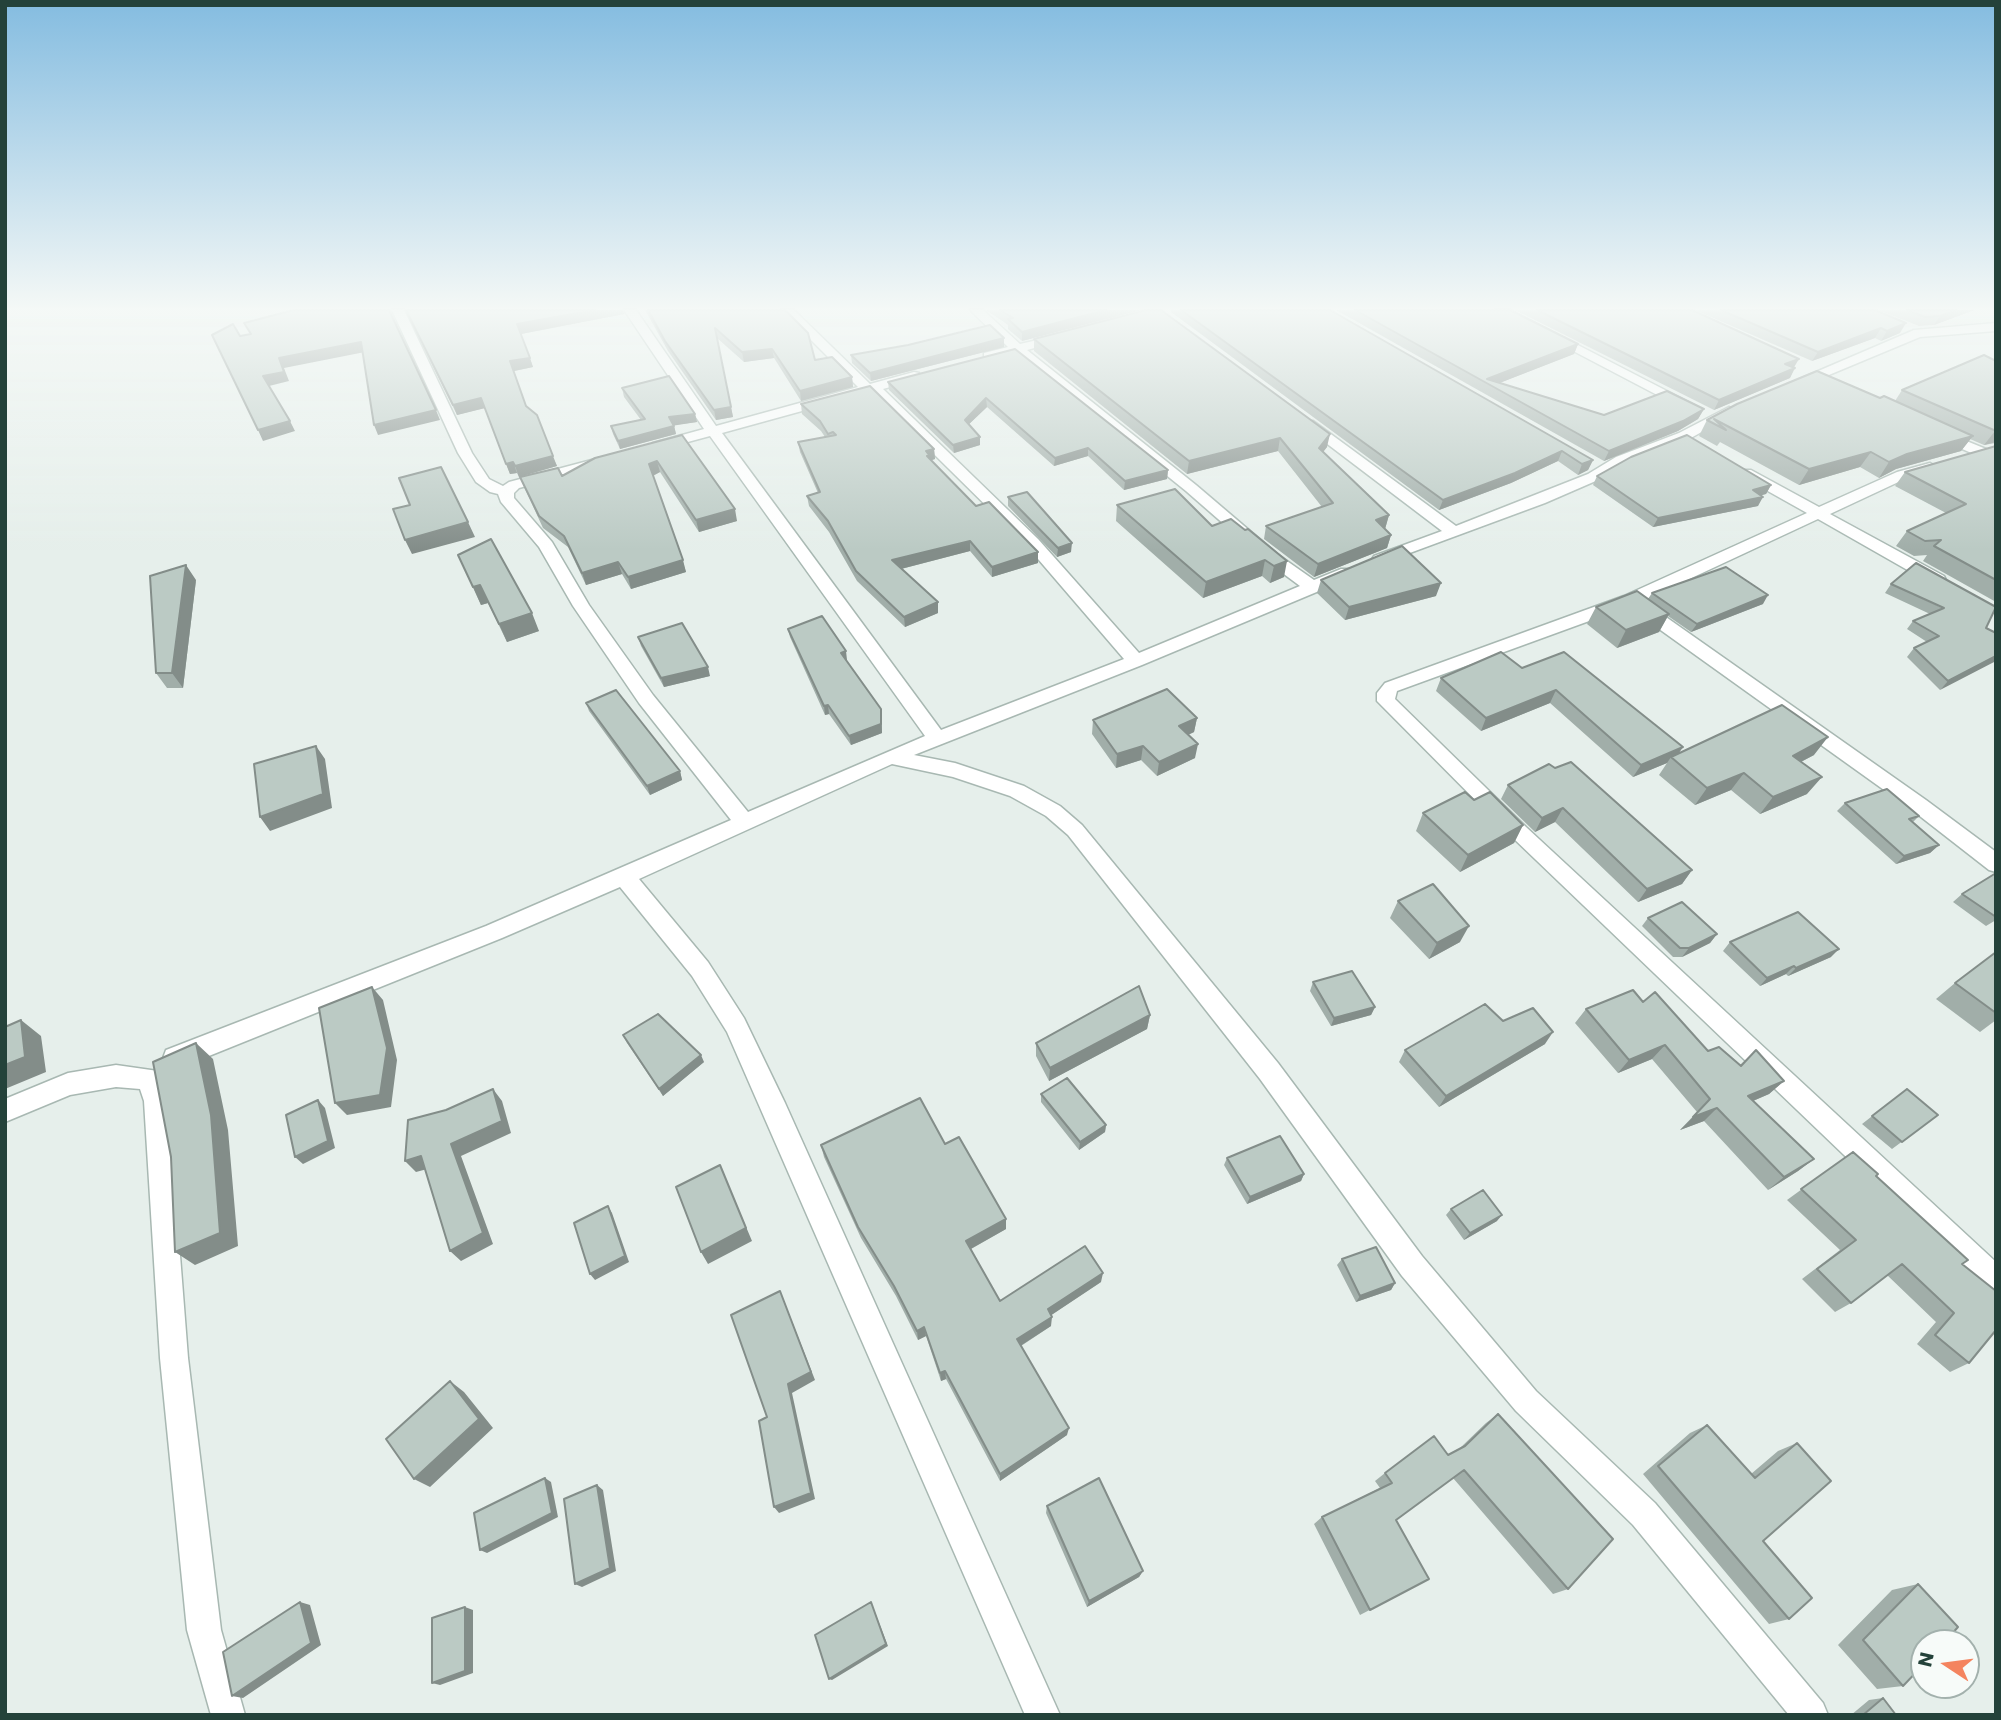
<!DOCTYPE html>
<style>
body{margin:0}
#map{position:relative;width:2001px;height:1720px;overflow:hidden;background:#e6efeb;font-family:Poppins,sans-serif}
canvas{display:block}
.frame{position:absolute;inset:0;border:7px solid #24423a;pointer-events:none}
.north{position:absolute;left:1910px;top:1629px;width:70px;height:70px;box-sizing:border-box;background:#f7fbf9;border:2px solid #a3b1ad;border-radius:50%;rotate:283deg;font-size:19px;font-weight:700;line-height:28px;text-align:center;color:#24423a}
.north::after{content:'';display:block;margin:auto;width:24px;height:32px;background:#f4845f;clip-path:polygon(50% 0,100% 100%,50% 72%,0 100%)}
</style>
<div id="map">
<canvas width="2001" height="1720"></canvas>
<div class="frame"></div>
<div class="north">N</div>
</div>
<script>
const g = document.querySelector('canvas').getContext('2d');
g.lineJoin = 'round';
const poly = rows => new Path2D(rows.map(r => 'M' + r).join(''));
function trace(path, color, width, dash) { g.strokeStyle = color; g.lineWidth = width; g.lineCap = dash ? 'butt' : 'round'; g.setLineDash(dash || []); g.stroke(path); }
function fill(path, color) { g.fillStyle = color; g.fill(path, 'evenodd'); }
const street = poly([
 [392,310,404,310,472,453,489,479,503,486,509,482,599,458,609,458,611,461,609,464,519,488,514,493,514,498,552,542,589,605,653,695,748,812,925,736,710,436,658,450,653,449,651,446,653,443,704,429,624,310,636,310,716,426,858,387,781,310,794,310,870,384,914,372,919,373,919,379,883,389,1038,539,1139,653,1300,586,1265,560,1186,491,1015,353,984,359,984,353,1008,347,970,310,983,310,1020,344,1064,334,1064,340,1027,350,1196,485,1277,554,1314,580,1341,569,1353,569,1355,572,1353,575,1319,591,1142,665,914,755,955,763,1024,786,1060,806,1082,825,1278,1063,1422,1256,1536,1391,1655,1503,1823,1703,1828,1715,1789,1715,1633,1525,1516,1411,1402,1276,1260,1079,1068,835,1046,816,1010,796,953,777,892,764,639,879,708,962,744,1018,785,1103,1060,1715,1025,1715,727,1032,692,976,620,887,502,938,184,1066,175,1069,166,1066,163,1058,166,1050,486,926,731,820,639,703,573,606,539,547,501,502,498,494,490,492,476,482,458,453,392,310],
 [871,392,1026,545,1124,659,941,730,722,433,871,392],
 [1495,310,1510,310,1694,405,1687,409,1682,408,1495,310],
 [1996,323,1996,331,1920,337,1800,387,1790,387,1788,384,1914,330,1996,323],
 [1729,407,1736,411,1734,414,1689,439,1626,463,1598,480,1545,503,1380,564,1372,559,1374,556,1442,531,1301,424,1303,421,1313,421,1456,526,1588,474,1616,457,1679,433,1729,407],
 [1942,431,1986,449,1988,452,1981,456,1976,455,1937,438,1935,435,1942,431],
 [1930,463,1937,467,1935,470,1907,478,1830,514,1944,576,1946,580,1944,584,1932,584,1818,519,1640,602,1646,603,1926,800,1996,852,1996,872,1989,870,1912,810,1634,611,1633,605,1397,691,1395,699,1526,827,1996,1262,1996,1295,1986,1291,1512,837,1377,701,1377,693,1385,683,1624,596,1807,513,1741,476,1739,473,1741,470,1751,470,1819,507,1897,472,1930,463],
 [116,1065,158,1071,168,1101,188,1358,221,1630,245,1715,211,1715,187,1630,160,1358,144,1101,140,1089,116,1087,70,1095,5,1122,5,1099,68,1073,116,1065]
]);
const wall = poly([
 [405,310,622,310,624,314,521,334,533,367,514,371,526,406,557,466,519,477,517,473,510,474,485,408,457,415],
 [643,310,785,310,815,360,852,377,853,387,801,401,774,358,744,362,717,338,733,417,716,420,668,351,645,310],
 [986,310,1141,310,1022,341,1008,329,1008,325],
 [1171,310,1330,310,1593,460,1588,470,1578,475,1558,461,1511,483,1439,510,1171,312],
 [1336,310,1510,310,1578,344,1574,354,1499,383,1604,415,1704,409,1698,419,1678,431,1604,461],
 [1515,310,1692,310,1794,368,1790,378,1714,410],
 [1695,310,1875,310,1900,333,1881,341,1875,338,1812,361],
 [1878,310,1974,310,1934,325,1919,326],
 [1004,338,1004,347,871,381,852,363,851,355],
 [1034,339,1327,447,1323,452,1389,515,1385,529,1391,535,1387,548,1314,577,1264,539,1266,526,1322,507,1278,451,1187,474,1034,351],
 [1015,349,1168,470,1167,479,1124,490,1088,456,1054,466,987,407,969,424,980,437,980,445,954,453,889,390,888,382],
 [1996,361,1996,443,1984,445,1970,439,1961,451,1896,469,1879,478,1860,467,1799,485,1720,442,1717,446,1699,436,1707,420,1880,398,1895,401,1902,390],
 [622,388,695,414,697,422,674,425,676,434,620,449,613,434,611,426,641,420,624,397],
 [801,404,934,449,935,459,931,460,976,506,1038,563,992,577,970,551,901,569,938,602,938,613,905,627,857,581,829,532,809,506,807,496,818,493,800,452,798,442,825,437,821,431,802,414],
 [682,435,737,521,699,532,660,472,653,476,686,572,631,589,622,574,586,585,568,547,543,528,525,489,520,477,562,476],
 [1996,446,1996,602,1923,561,1927,555,1914,556,1896,546,1907,531,1946,513,1895,486,1905,472],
 [1597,476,1771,485,1766,494,1760,495,1758,506,1653,527,1593,485],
 [1008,497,1071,552,1057,557,1008,506],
 [1117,505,1212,526,1231,519,1284,577,1270,583,1262,576,1203,598,1116,521],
 [458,555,539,631,507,642,488,603,481,605],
 [196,580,183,688,167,688,156,673],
 [1321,580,1436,596,1345,620,1317,593],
 [1891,584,1996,633,1940,690,1907,657,1914,648,1927,642,1907,629,1913,621,1930,614,1885,593],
 [1652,593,1763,604,1691,632,1668,616,1659,632,1617,648,1587,624,1596,607,1648,599],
 [788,629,846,651,846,661,882,718,882,733,851,745,829,714,825,715,790,637],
 [638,637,710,676,664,687,641,646],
 [1522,668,1678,754,1814,755,1801,762,1807,794,1760,814,1731,790,1695,805,1659,775,1667,763,1633,777,1550,703,1481,731,1436,691,1441,678],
 [586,703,680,771,682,780,650,795,589,711],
 [1197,718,1194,732,1188,735,1195,758,1157,776,1141,760,1116,768,1092,734,1093,720],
 [1555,768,1692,870,1682,884,1638,902,1555,822,1535,832,1501,799,1508,785],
 [1474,800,1523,825,1514,843,1460,872,1416,831,1423,813],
 [1845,803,1919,816,1913,822,1939,845,1930,853,1896,864,1837,811],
 [1996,873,1996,920,1986,926,1953,902,1962,894],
 [1398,901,1460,942,1429,959,1390,918],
 [1648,918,1717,934,1710,943,1682,957,1673,957,1642,926],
 [1730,942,1831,957,1788,976,1786,974,1760,986,1723,951],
 [1996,952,1996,1020,1980,1032,1936,999,1955,983],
 [1313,982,1375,1007,1371,1015,1331,1026,1310,991],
 [1643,1002,1708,1051,1740,1065,1756,1050,1784,1081,1769,1094,1753,1101,1814,1159,1798,1171,1768,1190,1704,1121,1680,1130,1697,1112,1652,1059,1618,1073,1575,1023,1586,1009],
 [1150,1015,1147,1029,1049,1081,1036,1056,1036,1043],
 [1503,1021,1545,1044,1439,1107,1399,1062,1405,1050],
 [623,1035,704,1062,663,1096,627,1043],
 [1907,1089,1938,1115,1892,1149,1862,1124],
 [1041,1094,1106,1125,1105,1132,1079,1150,1041,1102],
 [945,1144,1006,1219,1006,1229,971,1249,1000,1301,1101,1282,1051,1315,1051,1326,1021,1346,1067,1435,1000,1481,946,1379,941,1381,926,1336,918,1340,896,1296,861,1238,824,1157,821,1145],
 [1853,1152,1962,1264,1969,1363,1950,1372,1917,1344,1936,1322,1887,1275,1851,1303,1835,1312,1802,1279,1840,1250,1787,1200],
 [1227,1158,1304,1174,1301,1181,1247,1204,1224,1165],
 [1451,1209,1497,1221,1464,1240,1446,1215],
 [1342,1259,1395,1283,1391,1290,1356,1302,1337,1265],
 [1498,1414,1568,1589,1553,1594,1453,1478,1396,1520,1429,1579,1360,1615,1314,1524,1322,1517,1380,1488,1375,1481,1385,1473,1448,1455,1459,1449,1486,1423],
 [1707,1425,1751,1474,1778,1451,1797,1443,1763,1541,1789,1619,1769,1624,1643,1474,1690,1433],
 [1047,1506,1143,1571,1139,1577,1087,1607,1046,1513],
 [1918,1584,1903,1686,1877,1689,1838,1645,1892,1590],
 [1883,1698,1896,1715,1851,1715,1869,1700]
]);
const shadedWall = poly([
 [594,310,622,310,624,314,521,334,517,324],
 [1106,310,1141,310,1022,341,1022,332],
 [1956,310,1974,310,1934,325,1940,316],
 [1906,323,1900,333,1881,341,1887,331],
 [1881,328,1875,338,1812,361,1818,352],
 [1004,338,1004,347,871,381,870,373],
 [361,342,365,352,284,368,289,381,269,386,263,376,279,358],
 [1578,344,1574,354,1492,386,1487,379],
 [772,349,774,358,744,362,742,352],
 [530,358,533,367,514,371,510,361],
 [1799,359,1793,369,1785,364],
 [1795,368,1790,378,1714,410,1719,400],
 [852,377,853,387,801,401,800,391],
 [481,398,485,408,457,415,453,405],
 [986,398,987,407,965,428,965,420],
 [731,407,733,417,716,420,714,410],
 [1704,409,1698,419,1678,431,1604,461,1609,451],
 [436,410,440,420,378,435,374,425],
 [695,414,697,422,671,426,669,417],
 [290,421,295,431,263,441,258,430],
 [674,426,676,434,620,449,618,441],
 [1995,431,1996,431,1996,442,1984,445],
 [1330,434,1327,447,1316,461,1319,448],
 [1973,436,1961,451,1896,469,1879,478,1889,462,1907,454],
 [980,437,980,445,954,453,953,445],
 [1280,438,1278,451,1187,474,1189,461],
 [1088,448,1088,456,1054,466,1055,458],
 [934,449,935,459,929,461,926,451],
 [1562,451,1558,461,1511,483,1439,510,1443,500],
 [1871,452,1860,467,1799,485,1809,469],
 [553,456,557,466,519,477,515,466],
 [1593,460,1588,470,1578,475,1582,464],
 [657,461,660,472,652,476,649,464],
 [513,462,517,473,510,474,506,464],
 [1168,470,1167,479,1124,490,1125,481],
 [1771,485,1766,494,1748,499,1753,490],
 [1763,497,1758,506,1653,527,1658,518],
 [735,509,737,521,699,532,696,520],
 [1389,515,1385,529,1376,520],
 [468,522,475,537,412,554,405,540],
 [1391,535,1387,548,1314,577,1318,564],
 [970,541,970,551,893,571,892,560],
 [1072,543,1071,552,1057,557,1058,548],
 [1038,552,1038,563,992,577,992,567],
 [683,560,686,572,631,589,628,577],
 [1265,560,1262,576,1203,598,1206,582],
 [1287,561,1284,577,1270,583,1274,566],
 [618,562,622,574,586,585,582,573],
 [186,565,196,580,183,688,172,673],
 [1441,583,1436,596,1345,620,1349,607],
 [480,585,488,603,481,605,473,587],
 [1768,595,1763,604,1691,632,1697,624],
 [938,602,938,613,905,627,904,617],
 [532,613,539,631,507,642,499,624],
 [1669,614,1659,632,1617,648,1626,630],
 [846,651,847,660,842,662,841,653],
 [1996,656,1996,661,1940,690,1948,681],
 [708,667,710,676,664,687,661,678],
 [1556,690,1550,703,1481,731,1486,718],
 [828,705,829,714,825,715,824,706],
 [881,709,882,733,851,745,849,736],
 [1197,718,1194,732,1177,740,1179,726],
 [1828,737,1814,755,1779,773,1793,756],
 [1198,744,1195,758,1157,776,1159,762],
 [316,746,325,759,332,808,270,831,260,817],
 [1143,746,1141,760,1116,768,1117,754],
 [1683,747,1675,759,1671,757,1667,763,1633,777,1641,765],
 [680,771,682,780,650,795,647,786],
 [1744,773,1731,790,1695,805,1707,788],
 [1822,777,1807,794,1760,814,1773,797],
 [1563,808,1555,822,1535,832,1542,818],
 [1523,825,1514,843,1460,872,1468,855],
 [1939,845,1930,853,1896,864,1904,856],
 [1692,870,1682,884,1638,902,1647,889],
 [1469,926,1460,942,1429,959,1437,943],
 [1717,934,1710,943,1682,957,1689,948],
 [1839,949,1831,957,1788,976,1796,968],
 [1794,966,1786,974,1760,986,1767,978],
 [372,987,383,1000,397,1060,391,1107,347,1115,335,1103],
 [1375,1007,1371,1015,1331,1026,1334,1018],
 [1150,1015,1147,1029,1049,1081,1050,1068],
 [21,1020,41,1036,46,1072,5,1089,5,1065],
 [1553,1032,1545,1044,1439,1107,1446,1096],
 [196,1043,213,1059,228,1130,238,1246,195,1265,175,1252],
 [1665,1045,1652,1059,1618,1073,1629,1060],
 [701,1055,704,1062,663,1096,659,1089],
 [1784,1081,1769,1094,1734,1109,1748,1096],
 [493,1089,502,1101,511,1133,461,1156,493,1244,461,1261,450,1251,451,1144],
 [318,1100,325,1108,335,1148,303,1164,295,1157],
 [1717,1108,1704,1121,1680,1130,1693,1117],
 [1106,1125,1105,1132,1079,1150,1080,1142],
 [421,1156,431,1168,416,1172,405,1161],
 [1814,1159,1798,1171,1768,1190,1784,1177],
 [720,1165,752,1241,708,1264,701,1252],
 [1304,1174,1301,1181,1247,1204,1250,1197],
 [608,1206,612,1213,629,1262,595,1280,590,1274],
 [1502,1215,1497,1221,1464,1240,1470,1233],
 [1006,1219,1006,1229,967,1251,966,1241],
 [1103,1273,1101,1282,1047,1318,1048,1309],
 [1395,1283,1391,1290,1356,1302,1360,1296],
 [784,1301,815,1380,792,1393,815,1499,779,1513,774,1507,788,1384],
 [1052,1317,1051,1326,1017,1348,1017,1339],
 [924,1327,926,1336,918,1340,917,1331],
 [945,1371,946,1379,941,1381,940,1373],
 [450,1381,464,1392,493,1428,430,1487,414,1479],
 [1069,1428,1067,1435,1000,1481,1000,1474],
 [545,1478,551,1482,558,1517,487,1553,480,1550],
 [597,1485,603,1490,616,1571,582,1587,575,1584],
 [1143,1571,1139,1577,1087,1607,1089,1601],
 [300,1602,310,1605,321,1645,243,1698,232,1696],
 [871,1602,888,1646,832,1680,829,1679],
 [465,1607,473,1610,473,1673,440,1685,432,1683]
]);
const building = poly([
 [294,310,389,310,436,410,374,425,361,342,279,358,284,372,263,376,290,421,258,430,212,335,233,324,240,336,251,334,244,323,294,310],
 [406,310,595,310,517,324,530,358,510,361,526,406,537,415,553,456,515,466,513,462,506,464,481,398,453,405,406,310],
 [648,310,785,310,808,333,815,360,832,357,852,377,800,391,772,349,742,352,715,328,731,407,714,410,665,341,648,310],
 [1000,310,1106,310,1022,332,1008,319,1013,318,1000,310],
 [1146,310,1161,310,1330,434,1319,448,1389,515,1376,520,1391,535,1318,564,1266,526,1333,503,1280,438,1189,461,1034,339,1146,310],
 [1181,310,1330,310,1593,460,1582,464,1562,451,1515,473,1443,500,1181,310],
 [1355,310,1510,310,1578,344,1487,379,1604,415,1667,391,1704,409,1683,421,1609,451,1355,310],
 [1537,310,1692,310,1799,359,1785,364,1795,368,1719,400,1537,310],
 [1721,310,1875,310,1906,323,1887,331,1881,328,1818,352,1721,310],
 [1907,310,1956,310,1940,316,1925,317,1907,310],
 [990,325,1004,338,870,373,851,355,908,345,990,325],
 [1015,349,1168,470,1125,481,1088,448,1055,458,986,398,965,420,980,437,953,445,888,382,1015,349],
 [1984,355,1996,361,1996,431,1902,390,1984,355],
 [1817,371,1880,398,1884,396,1973,436,1907,454,1889,462,1871,452,1809,469,1714,419,1726,430,1707,420,1737,404,1817,371],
 [669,376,695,414,669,417,674,426,618,441,611,426,645,419,622,388,669,376],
 [870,386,934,449,926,451,929,455,927,456,976,506,989,502,1038,552,992,567,970,541,892,560,938,602,904,617,856,571,828,521,807,496,820,492,798,442,836,435,833,432,828,434,820,421,801,404,870,386],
 [682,435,735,509,696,520,657,461,649,464,683,560,628,577,618,562,582,573,564,536,539,516,520,477,558,468,562,476,595,458,682,435],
 [1687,435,1771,485,1753,490,1763,497,1658,518,1597,476,1631,457,1687,435],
 [1996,446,1996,580,1934,546,1941,540,1925,541,1907,531,1966,504,1905,472,1996,446],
 [441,467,468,522,405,540,393,509,410,505,399,478,441,467],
 [1175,489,1212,526,1231,519,1245,530,1248,529,1287,561,1274,566,1265,560,1206,582,1117,505,1175,489],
 [1027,492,1072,543,1058,548,1008,497,1027,492],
 [491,539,532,613,499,624,480,585,473,587,458,555,491,539],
 [1402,546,1441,583,1349,607,1321,580,1402,546],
 [1916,563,1996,607,1986,628,1996,633,1996,656,1948,681,1914,648,1939,636,1913,621,1944,608,1891,584,1916,563],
 [186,565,172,673,156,673,150,576,186,565],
 [1726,567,1768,595,1697,624,1652,593,1726,567],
 [1637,591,1669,614,1626,630,1596,607,1637,591],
 [822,616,846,651,841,653,881,709,881,724,849,736,828,705,824,706,788,629,822,616],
 [682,623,708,667,661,678,638,637,682,623],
 [1501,652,1522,668,1564,652,1683,747,1641,765,1556,690,1486,718,1441,678,1501,652],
 [1167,689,1197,718,1179,726,1198,744,1159,762,1143,746,1117,754,1093,720,1167,689],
 [616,690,680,771,647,786,586,703,616,690],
 [1782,705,1828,737,1793,756,1822,777,1773,797,1744,773,1707,788,1671,757,1782,705],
 [316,746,323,794,260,817,254,764,316,746],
 [1571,762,1692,870,1647,889,1563,808,1542,818,1508,785,1549,764,1555,768,1571,762],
 [1887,789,1919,816,1909,819,1939,845,1904,856,1845,803,1887,789],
 [1465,792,1474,800,1490,792,1523,825,1468,855,1423,813,1465,792],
 [1996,873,1996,917,1962,894,1996,873],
 [1433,884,1469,926,1437,943,1398,901,1433,884],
 [1682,902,1717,934,1689,948,1680,948,1648,918,1682,902],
 [1798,912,1839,949,1796,968,1794,966,1767,978,1730,942,1798,912],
 [1996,952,1996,1013,1955,983,1996,952],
 [1352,971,1375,1007,1334,1018,1313,982,1352,971],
 [1139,986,1150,1015,1050,1068,1036,1043,1139,986],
 [372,987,387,1048,380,1095,335,1103,319,1008,372,987],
 [1633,990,1643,1002,1655,992,1708,1051,1719,1047,1741,1066,1756,1050,1784,1081,1748,1096,1814,1159,1784,1177,1717,1108,1693,1117,1710,1099,1665,1045,1629,1060,1586,1009,1633,990],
 [1485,1004,1503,1021,1533,1008,1553,1032,1446,1096,1405,1050,1485,1004],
 [658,1014,701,1055,659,1089,623,1035,658,1014],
 [21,1020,25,1057,5,1065,5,1027,21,1020],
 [196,1043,211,1115,220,1233,175,1252,171,1157,153,1062,196,1043],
 [1067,1078,1106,1125,1080,1142,1041,1094,1067,1078],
 [493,1089,502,1121,451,1144,483,1233,450,1251,421,1156,405,1161,408,1120,446,1110,493,1089],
 [1907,1089,1938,1115,1902,1142,1872,1116,1907,1089],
 [920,1098,945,1144,959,1137,1006,1219,966,1241,1000,1301,1085,1246,1103,1273,1048,1309,1052,1317,1017,1339,1069,1428,1000,1474,945,1371,940,1373,924,1327,917,1331,894,1286,858,1227,821,1145,920,1098],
 [318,1100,328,1141,295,1157,286,1115,318,1100],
 [1280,1136,1304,1174,1250,1197,1227,1158,1280,1136],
 [1853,1152,1878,1174,1876,1176,1968,1260,1962,1264,1996,1291,1996,1330,1969,1363,1935,1335,1954,1313,1902,1264,1851,1303,1817,1269,1856,1240,1801,1189,1853,1152],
 [720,1165,746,1228,701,1252,676,1187,720,1165],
 [1483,1190,1502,1215,1470,1233,1451,1209,1483,1190],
 [608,1206,625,1256,590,1274,574,1223,608,1206],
 [1376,1247,1395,1283,1360,1296,1342,1259,1376,1247],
 [780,1291,811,1372,788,1384,811,1493,774,1507,759,1421,767,1417,731,1315,780,1291],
 [450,1381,479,1419,414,1479,386,1439,450,1381],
 [1498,1414,1613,1539,1568,1589,1464,1470,1396,1520,1429,1579,1370,1610,1322,1517,1392,1483,1385,1473,1434,1436,1448,1455,1465,1446,1498,1414],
 [1707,1425,1755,1478,1797,1443,1831,1481,1763,1541,1812,1598,1789,1619,1658,1466,1707,1425],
 [545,1478,552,1513,480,1550,474,1513,545,1478],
 [1099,1478,1143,1571,1089,1601,1047,1506,1099,1478],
 [597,1485,610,1568,575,1584,564,1499,597,1485],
 [1918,1584,1958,1627,1944,1643,1924,1643,1924,1664,1903,1686,1863,1640,1918,1584],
 [300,1602,311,1643,232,1696,223,1652,300,1602],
 [871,1602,886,1644,829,1679,815,1635,871,1602],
 [465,1607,465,1671,432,1683,432,1618,465,1607],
 [1883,1698,1896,1715,1863,1715,1883,1698]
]);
trace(street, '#a8b8b2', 3);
fill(street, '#fff');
fill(wall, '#a1aea9');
fill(shadedWall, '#838d89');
fill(building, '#bbcac4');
trace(building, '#838d89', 2);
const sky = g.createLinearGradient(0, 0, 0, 550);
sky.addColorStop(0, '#84bce0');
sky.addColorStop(0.56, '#f4f8f6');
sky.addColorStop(1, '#f4f8f600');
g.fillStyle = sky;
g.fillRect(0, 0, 2001, 550);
</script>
